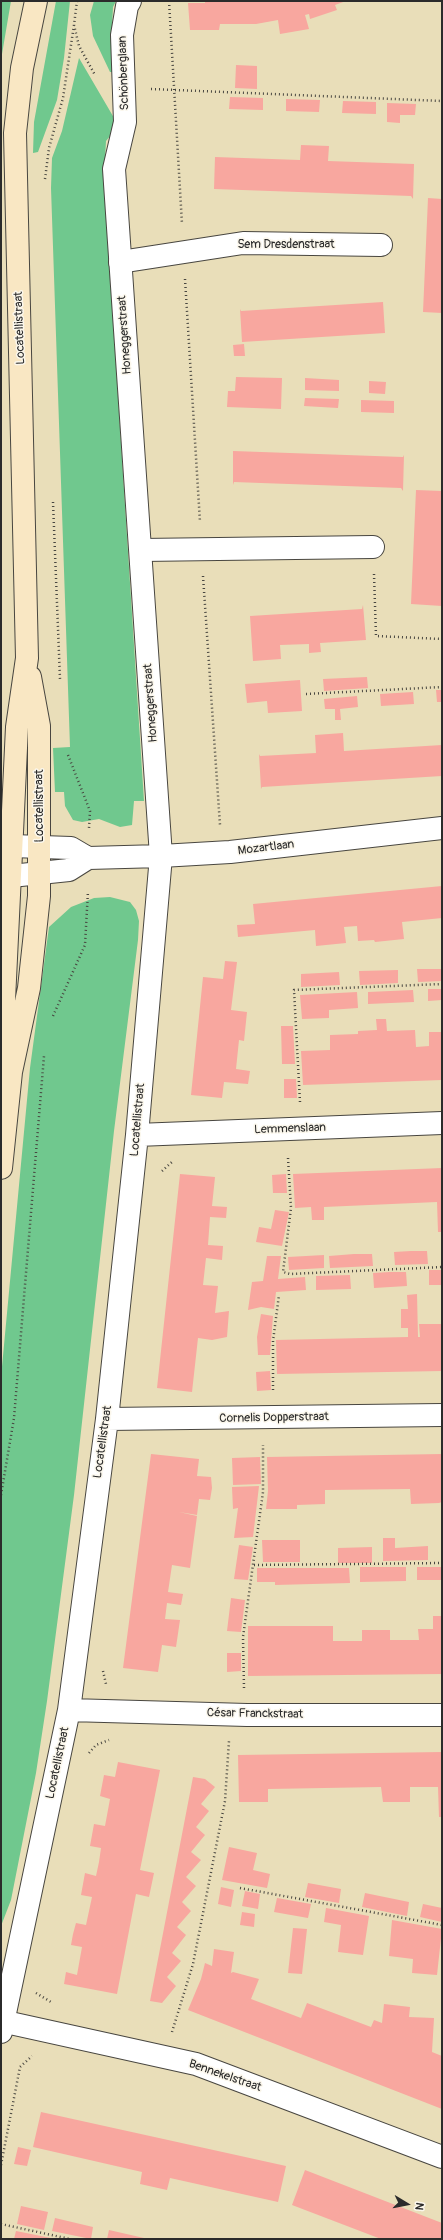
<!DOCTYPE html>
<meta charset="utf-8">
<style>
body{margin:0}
#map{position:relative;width:443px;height:2240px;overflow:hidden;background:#e9deb9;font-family:Pangolin,sans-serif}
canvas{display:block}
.frame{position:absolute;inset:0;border:2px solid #2b2b2b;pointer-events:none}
.north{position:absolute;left:387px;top:2184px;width:40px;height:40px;-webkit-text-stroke:3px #fbf7ec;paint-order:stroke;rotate:100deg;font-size:11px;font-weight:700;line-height:16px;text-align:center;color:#2b2b2b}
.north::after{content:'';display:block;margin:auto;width:14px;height:18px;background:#2b2b2b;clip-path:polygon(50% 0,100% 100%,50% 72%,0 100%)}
</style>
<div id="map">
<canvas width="443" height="2240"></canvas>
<div class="frame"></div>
<div class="north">N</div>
</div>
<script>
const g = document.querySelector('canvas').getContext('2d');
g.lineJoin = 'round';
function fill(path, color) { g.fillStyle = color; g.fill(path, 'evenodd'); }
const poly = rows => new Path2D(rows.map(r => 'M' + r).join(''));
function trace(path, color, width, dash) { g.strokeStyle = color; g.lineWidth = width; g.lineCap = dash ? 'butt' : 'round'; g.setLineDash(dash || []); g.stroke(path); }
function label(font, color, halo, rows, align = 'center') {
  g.font = font + ' Pangolin,sans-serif'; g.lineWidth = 3; g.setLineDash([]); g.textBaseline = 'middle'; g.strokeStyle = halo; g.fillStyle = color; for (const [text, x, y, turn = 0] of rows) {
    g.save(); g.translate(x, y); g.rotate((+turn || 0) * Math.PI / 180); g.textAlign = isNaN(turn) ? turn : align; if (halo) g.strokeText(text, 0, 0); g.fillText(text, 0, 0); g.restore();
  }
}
const green = poly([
 [1,1,11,1,1,60],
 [56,1,70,1,64,58,57,100,38,152,33,153,34,122],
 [94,1,116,1,113,7,112,27,113,72,110,72,93,36,90,15],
 [79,58,117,123,115,130,106,141,104,178,144,801,134,801,132,825,120,827,99,819,82,822,73,820,65,806,64,792,55,792,53,748,70,747,51,188,52,158,62,131],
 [110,897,130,902,136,910,139,921,138,940,114,1131,74,1495,47,1701,36,1773,11,1900,1,1926,1,1377,30,1068,49,927,71,907,94,898]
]);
const building = poly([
 [205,1,346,1,335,5,337,10,310,19,309,14,305,15,309,29,280,34,278,20,256,24,220,24,219,30,190,30,188,3,205,3],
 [236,65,257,66,257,89,235,88],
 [230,97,263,98,263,110,229,109],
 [286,99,320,100,319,112,286,111],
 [343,101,376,102,376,114,342,113],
 [387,103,416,104,415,115,400,115,400,123,387,122],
 [301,145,329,146,328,161,414,164,413,199,411,196,214,189,215,157,300,160],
 [428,198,442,199,442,313,423,312],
 [383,302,385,333,242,342,240,309,241,311],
 [244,344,245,356,234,356,233,345],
 [236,377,282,378,281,409,227,407,228,391,235,391],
 [305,378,339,380,339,391,305,390],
 [369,381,386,382,385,394,369,393],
 [305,398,339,399,338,408,304,406],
 [361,400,394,401,394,413,361,412],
 [233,451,403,457,404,455,403,491,401,488,261,483,234,482,233,485],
 [416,490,442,491,442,606,411,604],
 [363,605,366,640,320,643,321,652,309,653,309,644,280,645,281,659,253,661,250,616,362,609],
 [367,677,368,688,324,691,323,679],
 [300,680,302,711,268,713,267,701,247,703,245,684],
 [436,690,442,690,442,702,437,702],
 [413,692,414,704,381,706,380,694],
 [357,696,358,707,340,709,341,720,335,720,335,709,325,709,324,699],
 [343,733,344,751,442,745,442,776,262,787,261,789,259,754,260,756,316,753,315,735],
 [442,886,442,918,402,922,404,939,375,942,374,940,358,941,357,926,344,927,346,943,316,946,315,930,238,937,237,925,255,924,253,904],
 [225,961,237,962,231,1010,247,1012,244,1041,239,1040,236,1069,250,1071,248,1084,224,1082,222,1098,191,1095,203,977,223,979],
 [417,969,442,969,442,981,418,982],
 [398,970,398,983,360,985,359,971],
 [339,972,340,985,301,987,301,974],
 [428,989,442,989,442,1000,428,1001],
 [413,990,414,1002,368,1004,368,992],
 [357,992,358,1008,329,1010,329,1018,302,1019,300,995],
 [376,1019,386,1019,387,1031,415,1030,416,1047,429,1046,429,1032,442,1032,442,1080,303,1085,301,1051,330,1050,330,1035,358,1034,358,1031,377,1030],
 [281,1026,293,1026,295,1064,282,1064],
 [284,1079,296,1079,297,1098,284,1098],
 [442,1168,442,1232,438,1232,437,1202,324,1207,324,1220,312,1220,311,1207,295,1208,293,1174],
 [180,1174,215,1177,212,1206,227,1207,226,1218,210,1217,208,1245,223,1246,222,1260,206,1258,203,1285,218,1286,215,1313,229,1311,227,1337,212,1340,198,1338,192,1392,157,1388],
 [286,1174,287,1193,273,1193,272,1175],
 [275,1210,289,1212,282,1246,256,1242,259,1227,271,1229],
 [411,1251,427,1251,428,1264,395,1265,394,1252],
 [354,1254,372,1254,373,1266,330,1268,329,1256],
 [324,1255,324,1268,289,1270,288,1257],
 [267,1256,281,1256,278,1279,305,1277,306,1290,276,1292,274,1309,261,1307,248,1310,252,1282,263,1281],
 [429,1270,442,1270,442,1285,429,1285],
 [390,1272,406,1272,407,1286,374,1288,373,1273],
 [350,1275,351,1289,316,1290,316,1276],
 [417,1294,418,1337,420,1337,419,1324,442,1324,442,1371,277,1374,276,1340,408,1337,408,1328,401,1328,401,1309,408,1309,407,1295],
 [261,1314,273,1316,270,1355,258,1355,257,1337],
 [270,1371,271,1390,257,1391,256,1372],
 [151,1454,199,1459,197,1476,211,1477,212,1488,210,1500,199,1499,197,1515,179,1512,197,1516,190,1568,172,1565,168,1592,183,1594,181,1605,167,1603,165,1619,180,1620,176,1647,162,1645,158,1672,123,1668],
 [442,1454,442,1502,439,1503,411,1504,410,1489,325,1490,325,1504,297,1505,297,1509,266,1509,268,1491,267,1457],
 [260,1457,261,1484,233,1485,232,1458],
 [259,1486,253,1537,234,1538,238,1508,233,1509,232,1487],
 [383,1538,395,1538,395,1548,428,1546,428,1560,383,1561],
 [262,1540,300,1540,300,1562,263,1562],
 [239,1545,253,1547,248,1580,234,1579],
 [372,1547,372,1563,338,1563,338,1548],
 [360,1567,406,1567,406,1581,360,1582],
 [417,1567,442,1567,442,1580,417,1580],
 [257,1568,349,1568,350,1583,275,1585,275,1582,257,1582],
 [231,1598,245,1600,241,1632,227,1631],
 [433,1616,442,1616,442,1674,248,1676,248,1626,333,1626,333,1641,362,1641,362,1630,390,1630,390,1640,419,1640,418,1629,433,1629],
 [227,1653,241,1653,241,1671,227,1672],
 [442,1752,442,1817,439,1817,438,1787,410,1787,410,1802,383,1802,381,1787,268,1789,268,1802,239,1802,238,1755],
 [118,1762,160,1770,140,1870,154,1873,149,1897,136,1894,117,1994,64,1984,66,1972,77,1975,82,1947,71,1945,73,1934,76,1923,86,1925,92,1897,81,1895,85,1873,96,1876,99,1862,101,1848,90,1846,94,1824,105,1826,110,1799,100,1796,104,1775,115,1777],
 [193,1777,205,1779,215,1787,201,1804,209,1811,196,1827,205,1835,191,1852,201,1860,186,1877,196,1886,182,1902,191,1911,177,1927,186,1935,172,1953,181,1961,167,1977,176,1986,162,2003,150,2001],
 [229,1847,257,1853,253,1870,270,1874,267,1888,222,1880],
 [308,1883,341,1889,339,1903,305,1897],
 [221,1887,234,1890,231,1907,218,1904],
 [245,1891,260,1894,258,1909,242,1906],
 [365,1893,409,1902,407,1916,362,1907],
 [277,1898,311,1904,308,1918,274,1912],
 [423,1904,442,1908,442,1922,420,1917],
 [326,1908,369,1916,363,1955,338,1952,341,1925,324,1922],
 [242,1912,255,1914,254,1927,240,1925],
 [392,1920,442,1929,437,1975,412,1973,413,1959,389,1956],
 [293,1928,307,1929,302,1974,288,1973],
 [214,1949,234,1952,231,1973,233,1972,259,1979,251,1999,301,2018,307,2003,371,2027,374,2020,382,2023,384,2004,410,2007,409,2017,434,2018,432,2052,442,2056,442,2109,188,2010,201,1979,205,1963,212,1966],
 [41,2112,286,2166,278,2202,170,2178,167,2190,140,2184,142,2172,33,2147],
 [18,2147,31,2150,27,2166,14,2164],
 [305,2170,442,2223,442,2239,381,2239,292,2205],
 [21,2206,48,2212,44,2230,17,2224],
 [55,2218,93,2227,91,2239,52,2231],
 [109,2230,144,2238,144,2239,107,2239],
 [16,2231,51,2238,51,2239,14,2239]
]);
const path = poly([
 [77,1,74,25,79,46,95,75],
 [169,1,182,224],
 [151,89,442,101],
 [45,179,49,148,63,98,74,25],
 [185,279,200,522],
 [53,502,60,679],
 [374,574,376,636,442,639],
 [203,576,220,825],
 [306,694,442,687],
 [68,755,90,811,89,828],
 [53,1016,85,945,88,891],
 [300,1102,294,990,442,984],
 [288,1158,291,1208,283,1272,290,1274,442,1267],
 [162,1171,172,1162],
 [273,1390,273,1341,279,1295],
 [1,1495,14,1418,44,1056],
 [254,1565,442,1563],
 [103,1671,106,1684],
 [244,1688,243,1637,263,1492,263,1445],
 [89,1753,96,1745,109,1740],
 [240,1888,442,1925],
 [36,1993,51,2002],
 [172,2032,193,1964,225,1801,229,1741],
 [1,2165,20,2067,32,2056],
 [1,2224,70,2239]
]);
const pedestrian = poly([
 [120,262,243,243,381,245],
 [141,550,373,547]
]);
const minor = poly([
 [12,846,71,848,88,858,161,856,230,852,442,828],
 [11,876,69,870,88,858],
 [137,1135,442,1123],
 [107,1419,442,1415],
 [69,1710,247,1715,442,1715],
 [1,2032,69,1710,107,1419,137,1135,161,856,114,169,125,122,122,35,127,6,130,1]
]);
const tertiary = poly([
 [1,2021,196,2064,442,2157]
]);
const secondary = poly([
 [11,1072,4,1000,17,727,27,658,15,133,22,68,36,1],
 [1,1168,11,1072,29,988,39,896,39,726,30,677]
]);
const streetNames = [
 ["Schönberglaan",124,73,-92],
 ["Sem Dresdenstraat",286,245],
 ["Locatellistraat",20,328,-92],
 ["Honeggerstraat",125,335,-94],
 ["Honeggerstraat",151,703,-94],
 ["Locatellistraat",40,806,-90],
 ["Mozartlaan",266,848,-7],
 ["Locatellistraat",138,1120,-85],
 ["Lemmenslaan",290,1129,-2],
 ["Cornelis Dopperstraat",274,1418,-1],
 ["Locatellistraat",103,1442,-82],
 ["César Franckstraat",255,1714,1],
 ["Locatellistraat",58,1763,-78],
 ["Bennekelstraat",225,2076,19]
];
fill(green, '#70c88e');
fill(building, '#f8a79f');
trace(pedestrian, '#484640', 24);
trace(minor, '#484640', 24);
trace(tertiary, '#484640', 24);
trace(secondary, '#484640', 24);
trace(path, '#484640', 2.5, [1, 3]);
trace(pedestrian, '#fff', 22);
trace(minor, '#fff', 22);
trace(tertiary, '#fff', 22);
trace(secondary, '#f9e7c3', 22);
label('12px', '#2b2b2b', '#fbf7ec', streetNames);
</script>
